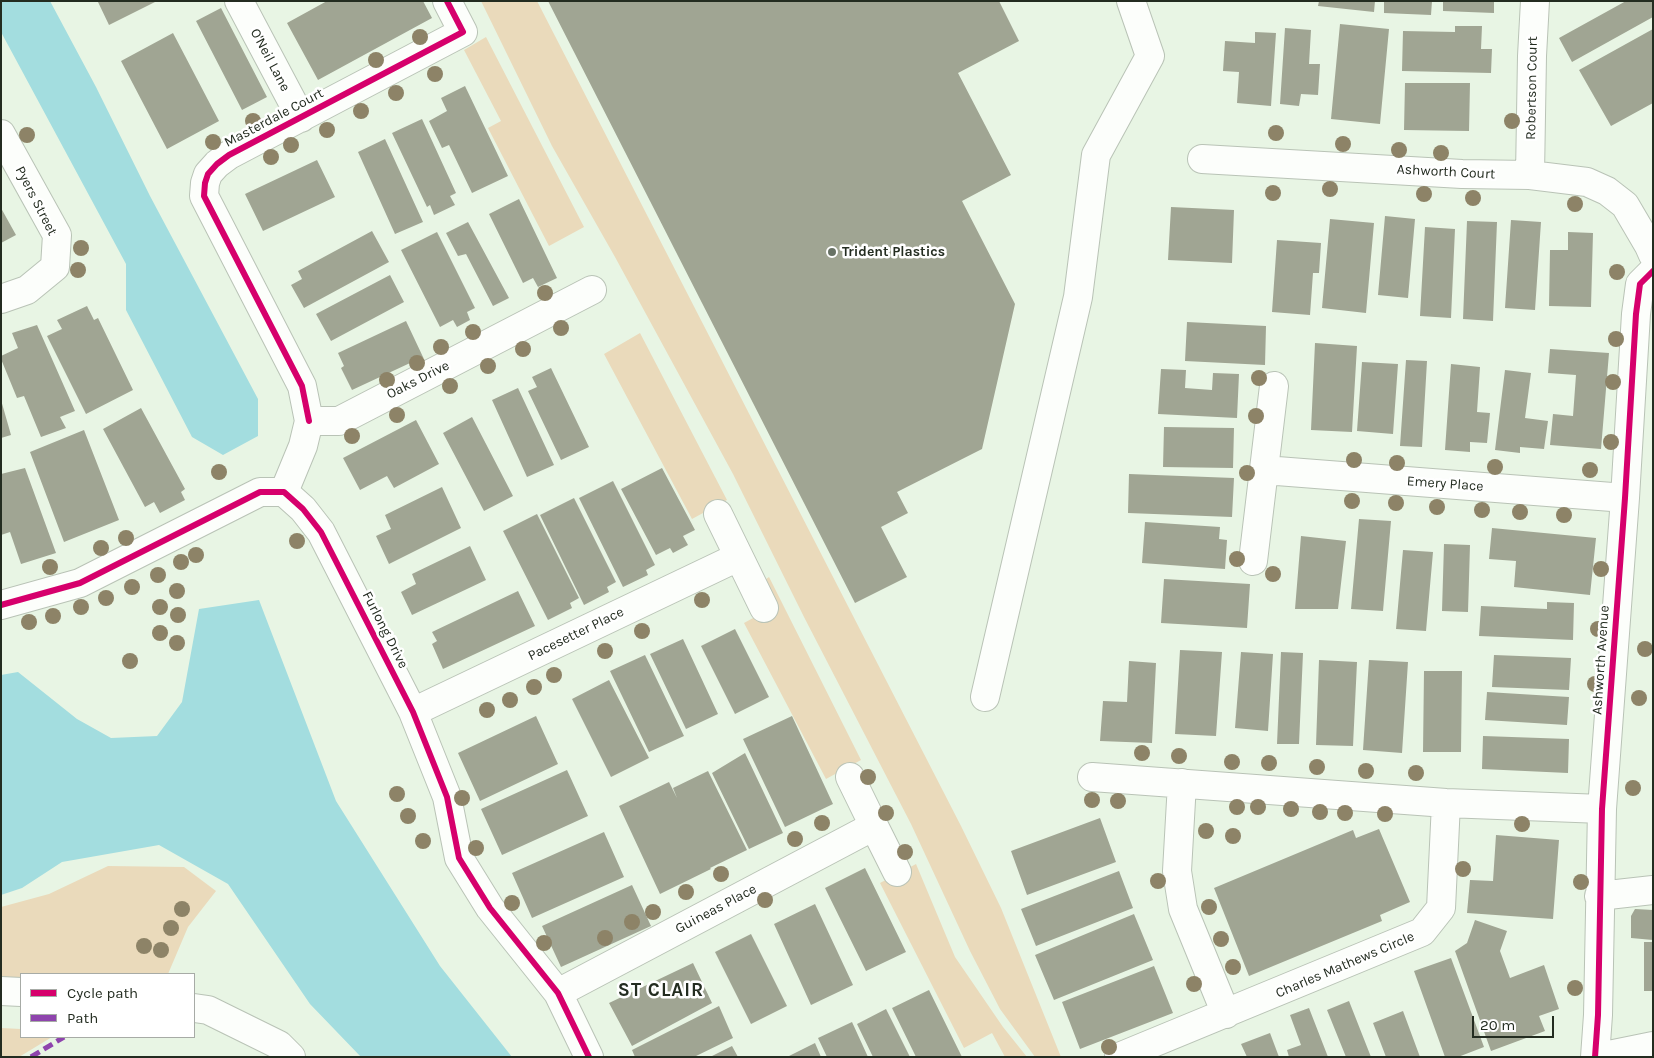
<!DOCTYPE html>
<style>
body{margin:0}
#map{position:relative;width:1654px;height:1058px;overflow:hidden;background:#e8f5e4;font-family:Karla,sans-serif}
canvas{display:block}
.frame{position:absolute;inset:0;border:2px solid #232c20;pointer-events:none}
.legend{position:absolute;left:20px;top:973px;width:175px;height:65px;box-sizing:border-box;background:#fff;border:1px solid #a7aba6;margin:0;padding:6px 9px;list-style:none;font-size:15px;color:#232c20}
.legend li{display:flex;align-items:center;gap:10px;height:25px}
.legend b{width:25px;border:1px solid #a7aba6}
.scale{position:absolute;left:1472px;top:1016px;width:82px;height:22px;box-sizing:border-box;border:2px solid #232c20;border-top:0;padding-left:6px;font-size:15px;line-height:18px;white-space:nowrap;color:#232c20;-webkit-text-stroke:4px #fff;paint-order:stroke}
</style>
<div id="map">
<canvas width="1654" height="1058"></canvas>
<div class="frame"></div>
<ul class="legend">
<li><b style="height:6px;background:#d6006c"></b>Cycle path</li>
<li><b style="height:6px;background:#8e44ad"></b>Path</li>
</ul>
<div class="scale">20 m</div>
</div>
<script>
const g = document.querySelector('canvas').getContext('2d');
g.lineJoin = 'round';
function fill(path, color) { g.fillStyle = color; g.fill(path, 'evenodd'); }
const poly = rows => new Path2D(rows.map(r => 'M' + r).join(''));
function trace(path, color, width, dash) { g.strokeStyle = color; g.lineWidth = width; g.lineCap = dash ? 'butt' : 'round'; g.setLineDash(dash || []); g.stroke(path); }
function label(font, color, halo, rows, align = 'center') {
  g.font = font + ' Karla,sans-serif'; g.lineWidth = 5; g.setLineDash([]); g.textBaseline = 'middle'; g.strokeStyle = halo; g.fillStyle = color; for (const [text, x, y, turn = 0] of rows) {
    g.save(); g.translate(x, y); g.rotate((+turn || 0) * Math.PI / 180); g.textAlign = isNaN(turn) ? turn : align; if (halo) g.strokeText(text, 0, 0); g.fillText(text, 0, 0); g.restore();
  }
}
const green = poly([
 [481,1,537,1,961,826,1001,908,1061,1057,1035,1057,1000,1009,970,951,911,824,804,617,733,474,615,257,552,146],
 [486,37,584,227,549,246,488,128,501,121,464,50],
 [640,333,727,500,692,519,604,354],
 [769,577,861,760,826,779,744,623,773,607,760,583],
 [916,864,955,957,1003,1027,1027,1057,1005,1057,992,1033,964,1048,880,883],
 [108,866,184,867,216,891,188,927,168,974,21,974,21,993,1,991,1,907,49,894],
 [1,1028,21,1029,21,1037,52,1037,19,1057,1,1057]
]);
const water = poly([
 [1,1,50,1,96,87,150,196,258,399,258,436,223,455,192,437,126,310,126,264,1,32],
 [259,600,336,801,440,966,512,1057,361,1057,310,1004,228,884,159,845,62,862,22,888,1,895,1,675,18,672,77,719,111,738,157,736,182,702,199,609]
]);
const building = poly([
 [99,1,157,1,109,25,98,2],
 [327,1,423,1,432,18,318,80,287,23],
 [548,1,999,1,1019,41,958,73,1011,175,962,201,1015,304,982,449,897,492,908,513,881,527,907,577,855,603],
 [1319,1,1375,1,1374,12,1318,6],
 [1384,1,1432,1,1431,15,1384,13],
 [1443,1,1494,1,1494,13,1443,11],
 [1626,1,1653,1,1653,17,1572,62,1559,38],
 [221,8,267,97,242,110,196,21],
 [1340,24,1389,29,1380,124,1331,119],
 [1455,26,1482,26,1481,49,1492,49,1491,73,1402,71,1403,31,1455,32],
 [1285,28,1311,30,1309,64,1320,64,1318,95,1301,94,1299,106,1280,104],
 [1653,29,1653,103,1611,126,1579,70],
 [1255,32,1276,33,1271,106,1237,103,1239,72,1223,71,1225,41,1255,43],
 [173,33,219,121,167,149,121,61],
 [1405,83,1470,83,1469,131,1404,130],
 [465,86,508,176,472,193,449,145,442,148,429,121,447,111,441,98],
 [422,119,456,193,450,196,455,205,434,215,430,205,427,207,392,133],
 [385,139,423,222,395,234,358,152],
 [317,160,335,197,263,231,245,194],
 [519,199,557,278,538,287,533,278,523,283,489,214],
 [1171,207,1234,210,1232,263,1168,260],
 [1,208,16,235,1,243],
 [1385,216,1415,219,1408,298,1378,295],
 [1330,219,1374,223,1366,313,1322,308],
 [1511,220,1541,222,1535,310,1505,308],
 [1467,221,1497,222,1493,321,1463,319],
 [468,222,509,298,493,306,466,254,458,256,446,233],
 [1425,227,1455,229,1451,318,1420,316],
 [372,231,389,262,304,308,291,285,302,279,298,271],
 [437,232,475,308,467,312,470,320,457,327,453,320,440,327,401,250],
 [1568,232,1593,233,1591,307,1549,306,1550,250,1568,250],
 [1277,240,1321,243,1319,273,1313,273,1310,315,1272,312],
 [390,275,404,302,331,341,316,314],
 [87,306,94,320,98,318,133,390,86,414,47,336,62,329,57,320],
 [406,321,423,357,352,390,341,368,344,366,338,353],
 [1187,322,1266,326,1265,365,1185,361],
 [37,325,75,411,60,417,66,428,41,437,24,396,17,398,1,359,1,356,18,348,12,333],
 [1315,343,1357,346,1352,432,1311,430],
 [1550,349,1609,353,1601,449,1550,445,1553,414,1573,416,1576,375,1548,373],
 [1406,360,1427,361,1422,447,1400,446],
 [1362,362,1398,364,1393,434,1357,431],
 [1451,364,1480,367,1477,412,1490,413,1487,443,1470,442,1470,452,1445,450],
 [551,368,589,447,561,460,528,391,537,387,532,377],
 [1161,369,1186,370,1185,388,1212,390,1213,373,1239,374,1237,418,1158,414],
 [1505,370,1531,373,1525,418,1548,421,1544,449,1520,447,1520,453,1495,450],
 [518,388,554,465,527,477,492,400],
 [1,400,11,435,1,438],
 [141,408,185,489,181,492,185,500,160,513,154,502,145,507,103,429],
 [472,417,513,496,484,511,443,433],
 [416,420,439,464,394,488,387,476,360,490,343,458],
 [1164,427,1234,428,1233,468,1163,467],
 [84,430,119,520,64,542,30,452],
 [25,468,56,553,21,564,10,532,1,535,1,474],
 [662,468,695,530,683,536,688,545,673,553,670,548,656,555,621,489],
 [1129,474,1234,478,1232,517,1128,513],
 [613,481,655,565,646,570,648,575,623,587,579,498],
 [442,487,461,528,389,564,376,536,391,529,385,515],
 [574,498,616,582,607,587,609,592,584,605,540,515],
 [537,514,579,598,570,603,572,608,548,620,503,531],
 [1359,519,1391,521,1383,611,1351,609],
 [1145,522,1220,527,1219,539,1227,540,1225,569,1142,563],
 [1492,528,1596,538,1590,595,1514,587,1516,561,1489,559],
 [1301,536,1346,541,1338,609,1295,609],
 [1444,544,1470,545,1468,612,1442,611],
 [470,546,486,580,412,615,401,592,416,584,412,574],
 [1403,550,1433,552,1426,631,1396,629],
 [1164,579,1250,584,1247,628,1161,623],
 [518,591,535,626,443,669,432,644,437,641,432,632],
 [1547,602,1574,603,1573,640,1479,636,1481,606,1547,609],
 [735,629,769,697,735,714,701,646],
 [683,639,718,714,686,729,650,654],
 [1180,650,1222,652,1216,736,1175,734],
 [1241,652,1273,654,1268,731,1235,728],
 [1281,652,1303,653,1299,744,1277,744],
 [645,655,684,736,649,752,610,671],
 [1494,655,1571,658,1569,690,1492,687],
 [1319,660,1357,662,1353,746,1316,745],
 [1369,660,1408,662,1402,753,1363,750],
 [1129,661,1156,663,1152,743,1100,741,1103,701,1127,702],
 [1424,671,1462,671,1461,752,1423,752],
 [609,680,649,758,611,777,572,699],
 [1487,692,1569,697,1567,725,1485,720],
 [536,716,558,764,480,801,458,753],
 [792,716,833,804,785,827,743,739],
 [1483,736,1569,739,1568,773,1482,769],
 [745,753,783,833,749,849,712,773],
 [567,770,588,816,502,855,481,809],
 [708,771,747,850,710,868,711,869,660,894,619,806,669,782,677,798,673,788],
 [1100,818,1116,862,1027,895,1011,851],
 [1379,829,1410,902,1380,915,1382,921,1249,976,1214,888,1353,830,1356,838],
 [604,832,624,877,532,918,512,873],
 [1496,835,1559,840,1553,919,1467,913,1470,880,1493,881],
 [865,868,906,952,866,971,825,888],
 [1119,871,1133,908,1036,946,1021,909],
 [632,885,651,926,561,967,542,926],
 [815,904,853,985,811,1005,774,924],
 [1635,909,1653,910,1653,940,1631,938,1631,916],
 [1134,914,1153,960,1054,1000,1035,955],
 [1475,920,1507,931,1500,951,1510,978,1544,965,1559,1009,1539,1016,1545,1031,1491,1051,1455,951,1467,943],
 [751,934,787,1006,751,1024,715,952],
 [1644,942,1653,942,1653,991,1644,991],
 [1451,958,1484,1047,1458,1057,1445,1057,1414,971],
 [693,963,712,1003,632,1046,609,1003],
 [1154,966,1173,1013,1080,1049,1062,1002],
 [929,990,962,1057,916,1057,892,1008],
 [1349,1001,1371,1057,1346,1057,1327,1010],
 [719,1006,733,1038,694,1057,635,1057,632,1050],
 [1309,1008,1328,1057,1289,1057,1287,1050,1301,1045,1290,1015],
 [886,1009,910,1057,873,1057,857,1024],
 [1403,1011,1420,1057,1386,1057,1373,1023],
 [852,1022,868,1057,827,1057,818,1038],
 [1270,1033,1279,1057,1247,1057,1241,1044],
 [815,1043,821,1057,787,1057],
 [732,1046,738,1057,710,1057]
]);
const minor = poly([
 [239,1,301,118],
 [1,134,57,235,55,267,27,290,1,299],
 [1202,159,1462,174,1530,175,1587,182,1607,191,1625,205,1649,246,1653,255],
 [1530,175,1532,56,1535,1],
 [309,421,302,386,204,196,205,183,208,174,217,164,229,155,463,32,447,1],
 [1264,470,1625,498],
 [284,492,303,446,309,421,339,421,592,290],
 [718,514,764,608],
 [1253,561,1274,386],
 [1,605,80,583,260,492,284,492,303,509,321,532,413,712,447,797,459,858,490,908,558,993,589,1057],
 [985,697,1078,297,1096,155,1150,56,1131,1],
 [413,712,738,557],
 [1092,777,1446,803,1602,809],
 [1182,783,1177,871,1183,909,1226,1014],
 [874,826,897,872],
 [1599,896,1653,890],
 [1,991,21,992],
 [558,993,874,826,850,777],
 [194,1008,208,1010,279,1045,291,1057],
 [1119,1057,1422,932,1441,908,1446,803],
 [1595,1057,1598,1015,1602,809,1625,498,1636,314,1640,284,1653,271],
 [1599,1057,1653,1046]
]);
const quiet = poly([
 [31,1057,64,1037]
]);
const cycleway = poly([
 [309,421,302,386,204,196,205,183,208,174,217,164,229,155,463,32,447,1],
 [1,605,80,583,260,492,284,492,303,509,321,532,413,712,447,797,459,858,490,908,558,993,589,1057],
 [1595,1057,1598,1015,1602,809,1625,498,1636,314,1640,284,1653,271]
]);
const trees = [
 [420,37],
 [376,60],
 [435,74],
 [396,93],
 [361,111],
 [253,121],
 [1512,121],
 [327,130],
 [1276,133],
 [27,135],
 [213,142],
 [1343,144],
 [291,145],
 [1399,150],
 [1441,153],
 [271,157],
 [1330,189],
 [1273,193],
 [1424,194],
 [1473,198],
 [1575,204],
 [81,248],
 [78,270],
 [1617,272],
 [545,293],
 [561,328],
 [473,332],
 [1616,339],
 [441,347],
 [523,349],
 [417,363],
 [488,366],
 [1259,378],
 [387,380],
 [1613,382],
 [450,386],
 [397,415],
 [1256,416],
 [352,436],
 [1611,442],
 [1354,460],
 [1397,463],
 [1495,467],
 [1590,470],
 [219,472],
 [1247,473],
 [1352,501],
 [1396,503],
 [1437,507],
 [1482,510],
 [1520,512],
 [1564,515],
 [126,538],
 [297,541],
 [101,548],
 [196,555],
 [1237,559],
 [181,562],
 [50,567],
 [1601,569],
 [1273,574],
 [158,575],
 [132,587],
 [177,591],
 [106,598],
 [702,600],
 [81,607],
 [160,607],
 [178,615],
 [53,616],
 [29,622],
 [1598,629],
 [642,631],
 [160,633],
 [177,643],
 [1645,649],
 [605,651],
 [130,661],
 [554,675],
 [1595,684],
 [534,687],
 [1639,698],
 [510,700],
 [487,710],
 [1142,753],
 [1179,756],
 [1232,762],
 [1269,763],
 [1317,767],
 [1366,771],
 [1416,773],
 [868,777],
 [1633,788],
 [397,794],
 [462,798],
 [1092,800],
 [1118,801],
 [1237,807],
 [1258,807],
 [1291,809],
 [1320,812],
 [886,813],
 [1345,813],
 [1385,814],
 [408,816],
 [822,823],
 [1522,824],
 [1206,831],
 [1233,836],
 [795,839],
 [423,841],
 [476,848],
 [905,852],
 [1463,869],
 [721,874],
 [1158,881],
 [1581,882],
 [686,892],
 [765,900],
 [512,903],
 [1209,907],
 [182,909],
 [653,912],
 [632,922],
 [171,928],
 [605,938],
 [1221,939],
 [544,943],
 [144,946],
 [161,950],
 [1233,967],
 [1194,984],
 [1575,988],
 [1109,1047]
];
const markers = [
 [832,252,5,"#687265"]
];
const streetNames = [
 ["O'Neil Lane",270,60,62],
 ["Robertson Court",1532,88,-89],
 ["Masterdale Court",274,118,-28],
 ["Ashworth Court",1446,172,3],
 ["Pyers Street",36,201,63],
 ["Oaks Drive",418,380,-27],
 ["Emery Place",1445,484,4],
 ["Furlong Drive",385,630,63],
 ["Pacesetter Place",576,634,-26],
 ["Ashworth Avenue",1601,660,-86],
 ["Guineas Place",716,909,-28],
 ["Charles Mathews Circle",1345,965,-23]
];
const poiNames = [
 ["Trident Plastics",842,252]
];
const districtNames = [
 ["ST CLAIR",661,991]
];
fill(green, '#eadabb');
fill(water, '#a3dddf');
fill(building, '#a0a593');
trace(minor, '#b9c3b6', 30);
trace(minor, '#fcfefb', 28);
trace(quiet, '#8e44ad', 5, [10, 5]);
trace(cycleway, '#d6006c', 6);
g.fillStyle = '#8d8367';
for (const [x, y] of trees) { g.beginPath(); g.arc(x, y, 8, 0, 2 * Math.PI); g.fill(); }
for (const [x, y, r, color] of markers) { const dot = new Path2D(); dot.arc(x, y, r, 0, 2 * Math.PI); g.fillStyle = color; g.fill(dot); trace(dot, '#fff', 2); }
label('14px', '#232c20', '#fff', streetNames);
label('bold 14px', '#232c20', '#fff', poiNames, 'left');
g.letterSpacing = '1px';
label('bold 19px', '#232c20', '#fff', districtNames);
g.letterSpacing = '0px';
</script>
